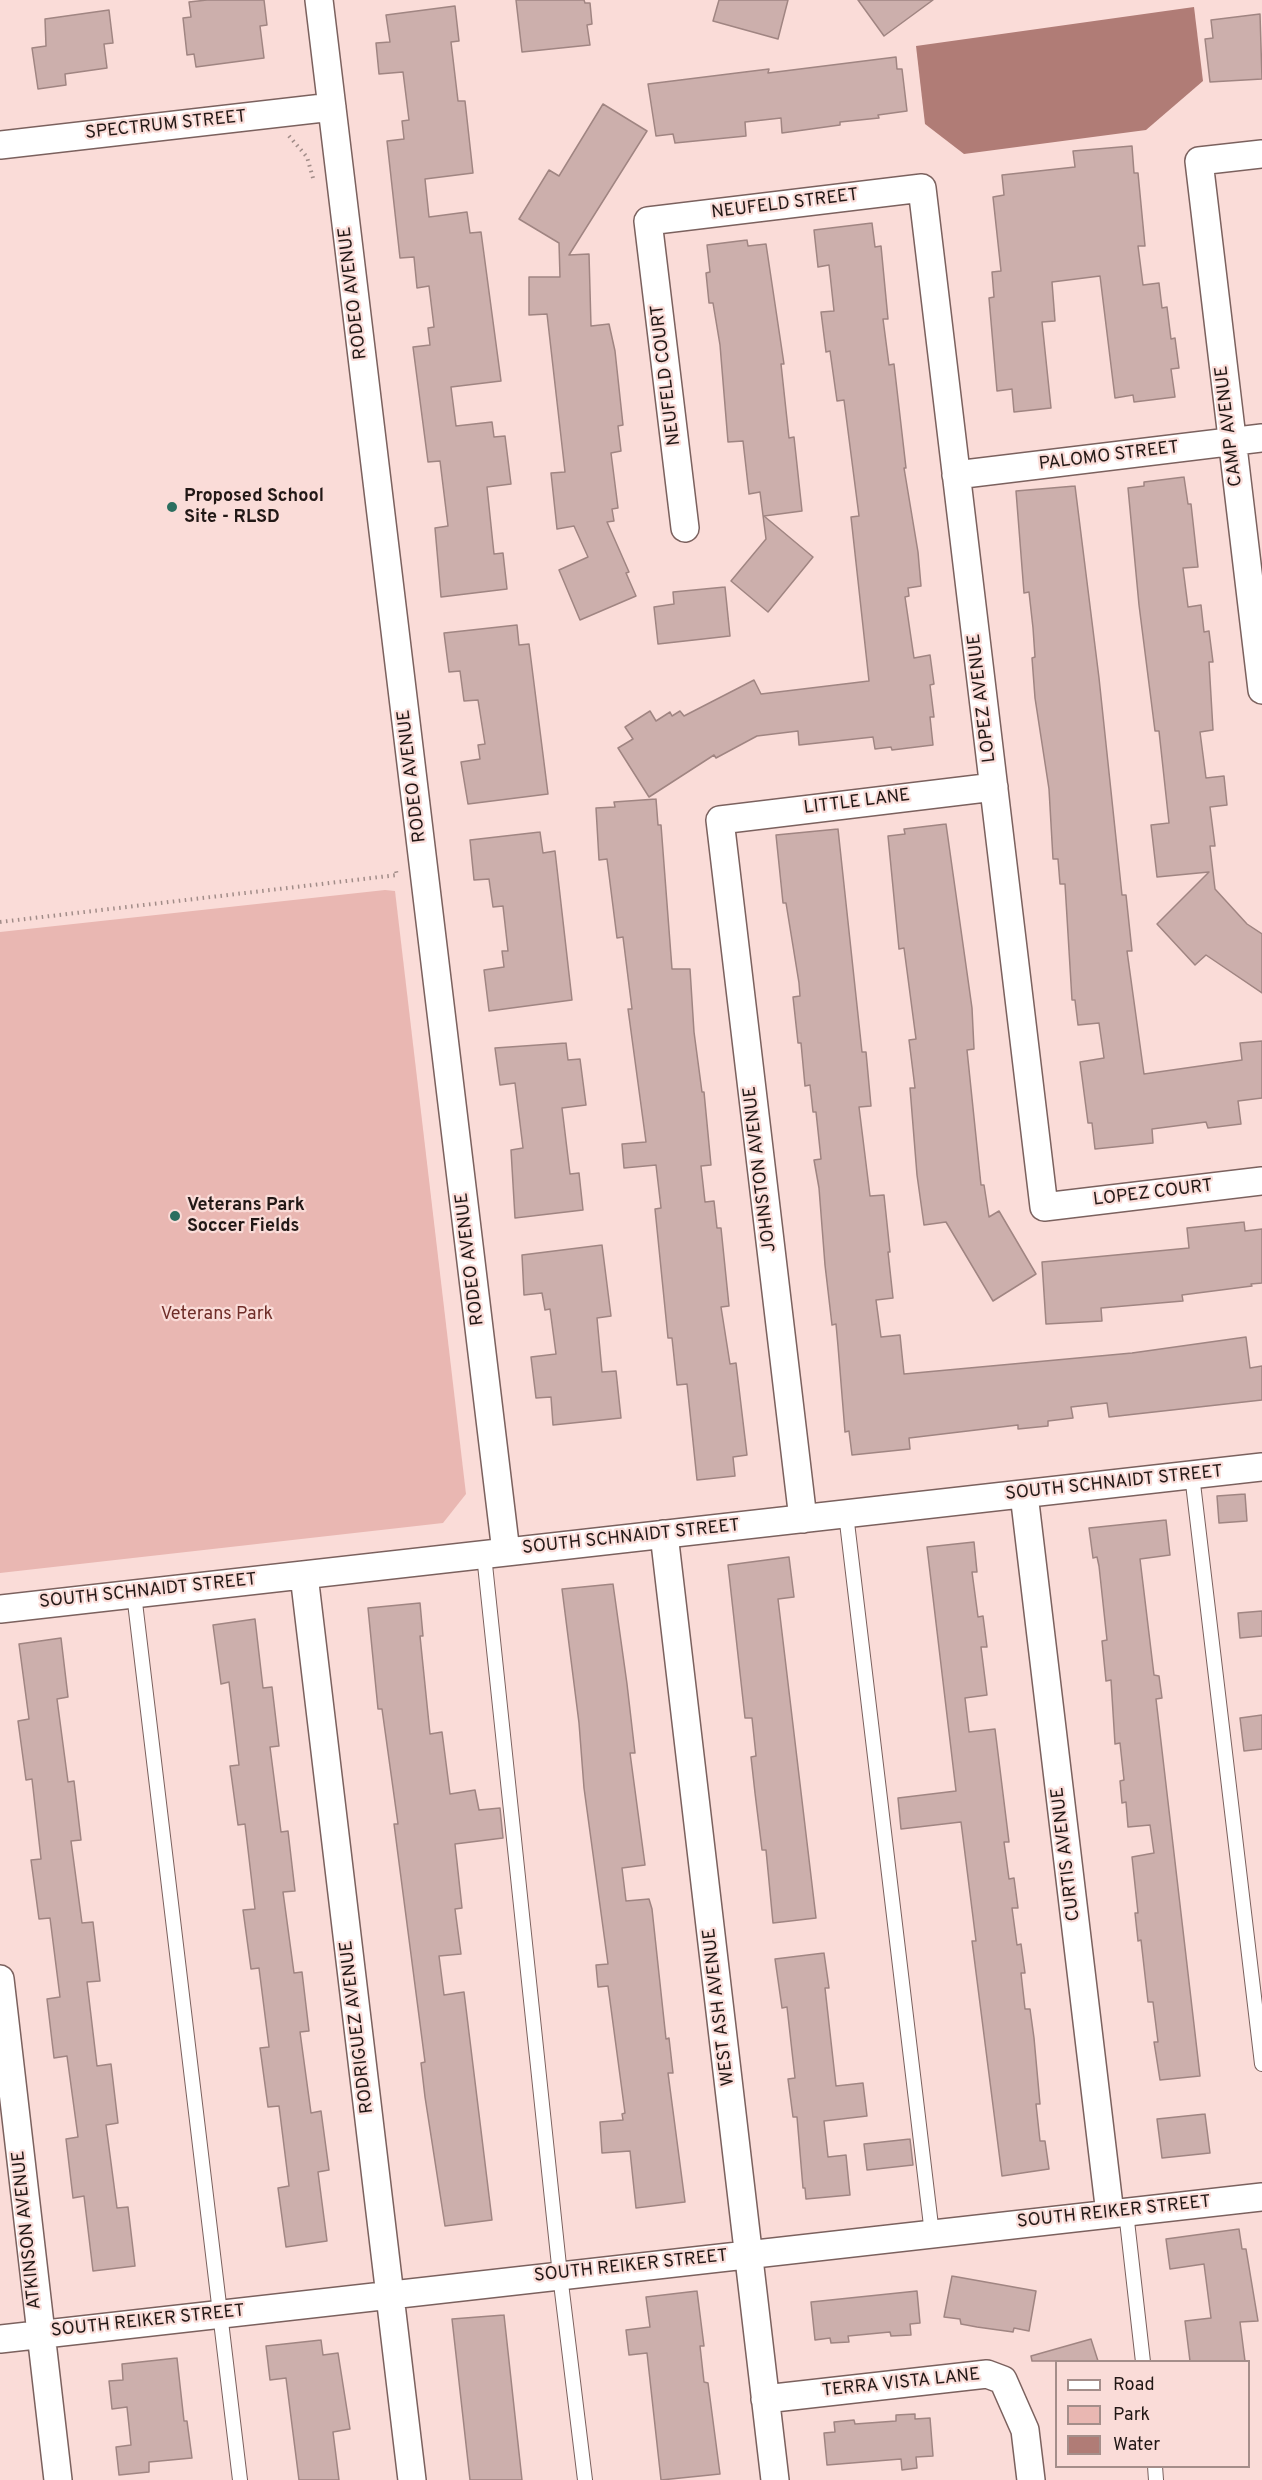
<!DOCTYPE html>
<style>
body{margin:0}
#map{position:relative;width:1262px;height:2480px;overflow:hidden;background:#fadcd8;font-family:Overpass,sans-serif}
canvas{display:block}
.legend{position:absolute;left:1055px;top:2360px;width:195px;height:108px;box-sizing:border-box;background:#fadcd8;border:2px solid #a48e8a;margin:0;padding:8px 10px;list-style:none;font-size:18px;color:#221816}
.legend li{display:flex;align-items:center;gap:12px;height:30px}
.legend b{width:30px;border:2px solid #a48e8a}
</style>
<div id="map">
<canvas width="1262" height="2480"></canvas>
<ul class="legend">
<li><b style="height:8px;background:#fff"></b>Road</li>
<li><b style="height:16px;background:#e9b7b2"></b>Park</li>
<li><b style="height:16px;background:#b07c76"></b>Water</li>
</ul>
</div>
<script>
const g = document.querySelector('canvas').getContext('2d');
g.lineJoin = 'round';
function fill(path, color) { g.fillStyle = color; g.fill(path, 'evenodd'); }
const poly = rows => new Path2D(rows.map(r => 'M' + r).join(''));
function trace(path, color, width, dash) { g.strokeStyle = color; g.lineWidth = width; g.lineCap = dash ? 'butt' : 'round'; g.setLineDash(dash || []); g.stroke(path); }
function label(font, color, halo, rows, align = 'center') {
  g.font = font + ' Overpass,sans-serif'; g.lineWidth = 4.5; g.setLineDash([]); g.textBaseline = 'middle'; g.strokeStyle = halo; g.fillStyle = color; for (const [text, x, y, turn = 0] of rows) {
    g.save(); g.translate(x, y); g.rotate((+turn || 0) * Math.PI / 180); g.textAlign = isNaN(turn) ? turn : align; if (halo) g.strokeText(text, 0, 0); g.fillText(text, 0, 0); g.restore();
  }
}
const green = poly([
 [385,890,395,891,466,1494,443,1523,0,1573,0,932]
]);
const water = poly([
 [1194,7,1203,81,1146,130,964,154,925,124,916,46]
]);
const building = poly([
 [207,0,264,0,267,25,260,26,264,58,196,67,194,54,187,55,183,18,191,17,189,2,207,0],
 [516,0,584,0,585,3,590,3,592,24,587,25,590,45,522,52,516,0],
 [719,0,788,0,778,39,713,21,719,0],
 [858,0,933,0,884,36,858,0],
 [455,6,459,41,451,42,458,101,465,101,473,173,425,179,429,217,467,212,470,233,481,232,501,381,451,387,456,426,492,422,494,437,505,436,511,484,487,487,494,554,503,553,507,589,441,597,435,528,448,526,440,461,428,462,413,347,430,345,428,328,434,327,429,286,417,288,414,257,400,258,387,141,404,139,402,121,409,120,403,72,379,74,376,43,390,42,386,15,455,6],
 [109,10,113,43,104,44,107,68,65,74,66,85,38,89,32,48,46,46,45,19,109,10],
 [1260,14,1262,79,1210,82,1205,39,1213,38,1211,20,1260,14],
 [896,57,897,69,902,69,907,111,878,115,879,118,840,122,840,125,782,133,781,118,745,122,746,136,675,143,673,134,656,136,648,84,769,69,768,73,896,57],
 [603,104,647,131,569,255,589,254,591,326,609,324,615,351,623,425,618,426,621,451,611,453,618,508,612,509,614,521,607,522,629,572,626,573,636,596,580,620,559,570,588,557,574,526,557,529,551,473,565,472,547,314,529,315,529,277,560,277,559,243,519,219,549,170,559,176,603,104],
 [1132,146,1134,173,1138,173,1145,246,1138,246,1143,285,1159,283,1162,308,1167,307,1171,339,1175,338,1179,368,1171,369,1175,397,1134,402,1133,395,1115,398,1100,276,1052,282,1055,321,1042,322,1051,408,1014,412,1012,389,997,391,989,298,994,297,992,272,1001,271,993,197,1004,195,1002,175,1075,167,1073,151,1132,146],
 [872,223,875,247,881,246,888,319,883,319,889,365,894,364,906,468,904,468,918,552,921,586,908,588,909,596,905,597,914,658,930,655,934,684,930,685,934,717,930,717,933,745,892,750,891,747,875,749,873,737,799,745,798,731,757,736,716,758,714,755,649,797,618,748,633,739,625,727,650,711,656,721,670,712,672,716,680,711,684,716,754,680,761,694,869,681,851,517,859,516,844,400,837,401,830,351,826,352,821,312,834,311,829,265,818,267,814,230,872,223],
 [747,240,748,246,766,244,784,364,781,364,789,438,794,437,802,511,764,516,813,557,768,612,731,581,766,539,760,492,749,494,743,441,728,442,720,345,713,303,709,303,706,273,710,272,707,245,747,240],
 [1184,477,1188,504,1191,504,1198,567,1183,568,1188,607,1201,605,1204,632,1209,631,1213,662,1209,662,1213,730,1200,732,1206,778,1224,776,1227,805,1210,807,1215,846,1210,846,1215,889,1247,924,1262,934,1262,993,1206,955,1195,965,1157,924,1209,872,1157,877,1151,825,1169,823,1159,731,1155,731,1139,605,1128,488,1144,486,1144,482,1184,477],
 [1075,486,1099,678,1122,895,1126,895,1132,951,1127,951,1144,1074,1242,1060,1240,1043,1262,1041,1262,1098,1238,1101,1241,1124,1208,1128,1206,1122,1152,1129,1153,1143,1095,1149,1092,1123,1088,1123,1080,1062,1104,1058,1099,1023,1078,1025,1075,1000,1072,1000,1065,884,1060,884,1058,859,1053,859,1049,789,1035,698,1032,658,1035,657,1033,628,1029,592,1024,593,1016,491,1075,486],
 [725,587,730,636,658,644,654,607,674,604,673,592,725,587],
 [517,625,519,645,529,644,548,794,468,804,461,762,480,759,478,745,485,744,478,700,464,701,460,671,449,672,444,633,517,625],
 [656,799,658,825,661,825,672,969,690,969,694,1032,702,1092,704,1092,711,1165,701,1166,705,1202,714,1201,717,1228,721,1228,729,1306,721,1307,730,1364,736,1363,747,1455,733,1457,735,1476,697,1480,687,1384,677,1385,672,1338,668,1338,655,1209,661,1208,656,1165,624,1168,622,1144,646,1142,628,1009,632,1009,623,937,617,938,607,859,599,860,596,808,615,807,614,802,656,799],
 [946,824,972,1008,974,1049,967,1050,981,1185,984,1185,989,1217,999,1211,1036,1274,993,1301,946,1222,924,1225,917,1175,910,1088,915,1088,909,1040,916,1039,904,948,899,949,888,836,905,834,904,829,946,824],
 [838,829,862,1052,866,1052,871,1106,859,1107,870,1196,884,1195,890,1252,888,1252,893,1298,876,1300,881,1337,900,1335,904,1374,1132,1353,1246,1337,1250,1368,1262,1366,1262,1400,1109,1417,1107,1403,1071,1407,1073,1418,1048,1421,1048,1426,1018,1429,1018,1425,909,1438,910,1449,852,1455,849,1431,845,1432,838,1346,836,1324,832,1325,825,1265,819,1188,814,1160,821,1159,816,1112,813,1112,810,1085,805,1086,801,1043,798,1043,793,997,800,996,799,983,786,903,783,903,776,835,838,829],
 [540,832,543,853,555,851,572,1000,489,1011,484,970,504,967,502,951,508,951,503,906,493,907,489,879,474,880,470,840,540,832],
 [566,1043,568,1060,580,1059,586,1105,562,1108,570,1174,579,1173,583,1210,515,1218,511,1150,523,1148,515,1083,500,1085,495,1048,566,1043],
 [1244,1222,1245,1231,1262,1229,1262,1283,1251,1284,1252,1286,1182,1295,1183,1301,1101,1308,1102,1321,1046,1324,1042,1262,1189,1248,1187,1228,1244,1222],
 [602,1245,611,1316,597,1318,602,1372,616,1371,621,1418,553,1425,551,1397,536,1398,531,1357,556,1354,550,1309,545,1310,542,1293,524,1295,522,1255,602,1245],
 [1245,1494,1247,1521,1219,1523,1217,1496,1245,1494],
 [1166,1520,1170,1555,1140,1559,1154,1675,1159,1676,1162,1698,1156,1699,1200,2076,1160,2080,1154,2042,1158,2042,1153,2002,1148,2002,1141,1940,1138,1941,1135,1913,1138,1913,1132,1857,1154,1853,1150,1825,1128,1827,1126,1802,1122,1803,1120,1781,1124,1780,1120,1743,1115,1744,1111,1680,1106,1681,1102,1641,1107,1640,1099,1566,1097,1557,1093,1558,1089,1528,1166,1520],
 [974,1542,977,1572,972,1572,978,1617,983,1616,987,1647,981,1647,987,1695,965,1698,969,1732,995,1729,1009,1842,1004,1842,1009,1879,1014,1878,1018,1908,1012,1908,1017,1945,1021,1944,1025,1973,1021,1973,1025,2009,1030,2009,1034,2038,1040,2104,1036,2104,1040,2141,1045,2141,1049,2169,1002,2176,972,1941,976,1941,961,1822,901,1829,898,1798,956,1791,927,1547,974,1542],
 [789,1557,794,1597,778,1599,816,1918,773,1923,766,1850,762,1850,755,1793,751,1757,756,1756,752,1718,745,1718,728,1565,789,1557],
 [613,1584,627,1684,635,1753,630,1753,645,1865,622,1868,626,1901,649,1899,652,1909,666,2039,669,2038,673,2073,668,2073,685,2202,636,2208,630,2151,602,2153,600,2122,623,2120,622,2114,625,2113,608,1986,598,1987,596,1965,608,1964,584,1788,579,1723,562,1589,613,1584],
 [420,1603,423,1636,420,1636,430,1734,442,1732,450,1794,475,1790,479,1810,500,1808,503,1838,455,1844,462,1908,455,1909,461,1954,439,1956,444,1995,464,1992,492,2220,445,2226,425,2097,421,2063,425,2062,394,1824,398,1824,382,1709,378,1709,368,1608,420,1603],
 [1262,1611,1262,1636,1240,1638,1238,1613,1262,1611],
 [255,1619,263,1688,272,1687,279,1746,270,1747,281,1832,288,1831,295,1891,283,1892,294,1973,302,1972,309,2031,300,2032,311,2113,321,2111,329,2170,318,2172,327,2241,286,2247,278,2188,289,2186,279,2106,268,2107,260,2048,269,2047,259,1968,251,1969,243,1910,255,1909,245,1824,238,1825,230,1766,239,1765,229,1682,221,1684,213,1625,255,1619],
 [61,1638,68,1697,57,1699,68,1782,74,1781,81,1840,71,1841,82,1923,93,1922,100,1981,87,1982,97,2066,111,2064,118,2123,106,2125,117,2208,128,2207,135,2266,93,2271,84,2196,73,2198,66,2139,78,2137,67,2056,54,2058,47,1999,60,1997,50,1918,39,1919,31,1860,41,1859,32,1779,26,1780,18,1721,29,1719,19,1644,61,1638],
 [1262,1715,1262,1749,1244,1751,1240,1718,1262,1715],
 [824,1953,829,1988,825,1988,836,2086,863,2083,867,2116,824,2121,828,2157,846,2155,850,2195,806,2199,805,2188,803,2188,797,2117,793,2117,788,2079,795,2078,787,2007,782,2008,775,1959,824,1953],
 [1205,2114,1210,2153,1162,2158,1157,2119,1205,2114],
 [910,2139,913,2165,867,2170,864,2144,910,2139],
 [1239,2229,1242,2249,1246,2249,1258,2321,1240,2322,1245,2361,1190,2361,1185,2321,1211,2318,1204,2264,1170,2269,1166,2239,1239,2229],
 [952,2276,1036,2291,1029,2331,1014,2328,1013,2332,977,2327,961,2324,960,2319,944,2317,952,2276],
 [697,2291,704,2346,700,2346,704,2382,708,2383,720,2474,661,2480,647,2353,629,2355,626,2330,650,2327,646,2297,697,2291],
 [917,2291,920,2323,910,2324,911,2335,891,2336,890,2332,848,2336,849,2342,831,2343,830,2338,815,2340,811,2302,917,2291],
 [504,2315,522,2480,470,2480,452,2319,504,2315],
 [1091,2339,1098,2361,1032,2361,1031,2356,1091,2339],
 [321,2340,323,2355,338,2353,350,2429,333,2432,339,2480,299,2480,286,2378,270,2380,266,2346,321,2340],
 [177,2358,184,2421,187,2421,192,2458,149,2462,149,2472,119,2475,116,2447,131,2445,127,2407,112,2409,109,2381,123,2380,122,2364,177,2358],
 [915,2414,915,2419,930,2418,933,2456,916,2457,917,2468,902,2470,901,2459,827,2465,824,2433,835,2432,834,2422,854,2420,855,2424,896,2421,896,2415,915,2414]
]);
const path = poly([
 [289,136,307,157,313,178],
 [0,922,397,875,396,871]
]);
const lane = poly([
 [1192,1475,1262,2064],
 [846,1514,932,2234],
 [484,1555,560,2275,585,2480],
 [134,1594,240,2480],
 [1126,2212,1143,2362],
 [1155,2466,1156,2480]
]);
const street = poly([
 [319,0,506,1552],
 [0,145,332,107],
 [1262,154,1199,161,1262,690],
 [956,475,1262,438],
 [685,528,648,221,922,188,1044,1207,1262,1181],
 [1024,1494,1110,2214],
 [803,1519,720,820,994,787],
 [664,1534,775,2480],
 [304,1575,412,2480],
 [0,1609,1262,1467],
 [0,1979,58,2480],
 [0,2339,1262,2197],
 [765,2399,987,2374,1003,2380,1025,2430,1031,2480]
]);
const markers = [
 [172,507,6,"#2b6e5f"],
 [175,1216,6,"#2b6e5f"]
];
const streetNames = [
 ["SPECTRUM STREET",166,126,-6],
 ["NEUFELD STREET",785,205,-7],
 ["RODEO AVENUE",354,293,-97],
 ["NEUFELD COURT",667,375,-97],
 ["CAMP AVENUE",1230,426,-97],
 ["PALOMO STREET",1109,457,-7],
 ["LOPEZ AVENUE",983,698,-97],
 ["RODEO AVENUE",413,776,-97],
 ["LITTLE LANE",857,803,-7],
 ["JOHNSTON AVENUE",761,1169,-97],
 ["LOPEZ COURT",1153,1194,-7],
 ["RODEO AVENUE",471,1259,-97],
 ["SOUTH SCHNAIDT STREET",1114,1484,-6],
 ["SOUTH SCHNAIDT STREET",631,1538,-6],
 ["SOUTH SCHNAIDT STREET",148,1592,-6],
 ["CURTIS AVENUE",1067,1854,-97],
 ["WEST ASH AVENUE",720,2007,-97],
 ["RODRIGUEZ AVENUE",358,2027,-97],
 ["SOUTH REIKER STREET",1114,2213,-6],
 ["ATKINSON AVENUE",28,2230,-96],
 ["SOUTH REIKER STREET",631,2267,-6],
 ["SOUTH REIKER STREET",148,2322,-6],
 ["TERRA VISTA LANE",901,2384,-6]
];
const poiNames = [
 ["Proposed School",184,497],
 ["Site - RLSD",184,518],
 ["Veterans Park",187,1206],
 ["Soccer Fields",187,1227]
];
const parkNames = [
 ["Veterans Park",217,1315]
];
fill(green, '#e9b7b2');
fill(water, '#b07c76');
fill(building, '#ccafac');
trace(building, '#a08582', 1.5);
trace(lane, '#7b615e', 16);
trace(street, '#7b615e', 30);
trace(path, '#a18c88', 4, [1.5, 4.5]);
trace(lane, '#fff', 14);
trace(street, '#fff', 27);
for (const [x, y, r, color] of markers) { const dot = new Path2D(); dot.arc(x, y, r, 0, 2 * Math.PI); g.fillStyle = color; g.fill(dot); trace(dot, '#fadcd8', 2); }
label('18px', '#221816', '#fadcd8', streetNames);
label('bold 18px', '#221816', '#fadcd8', poiNames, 'left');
label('18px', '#6f2d28', '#fadcd8', parkNames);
</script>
